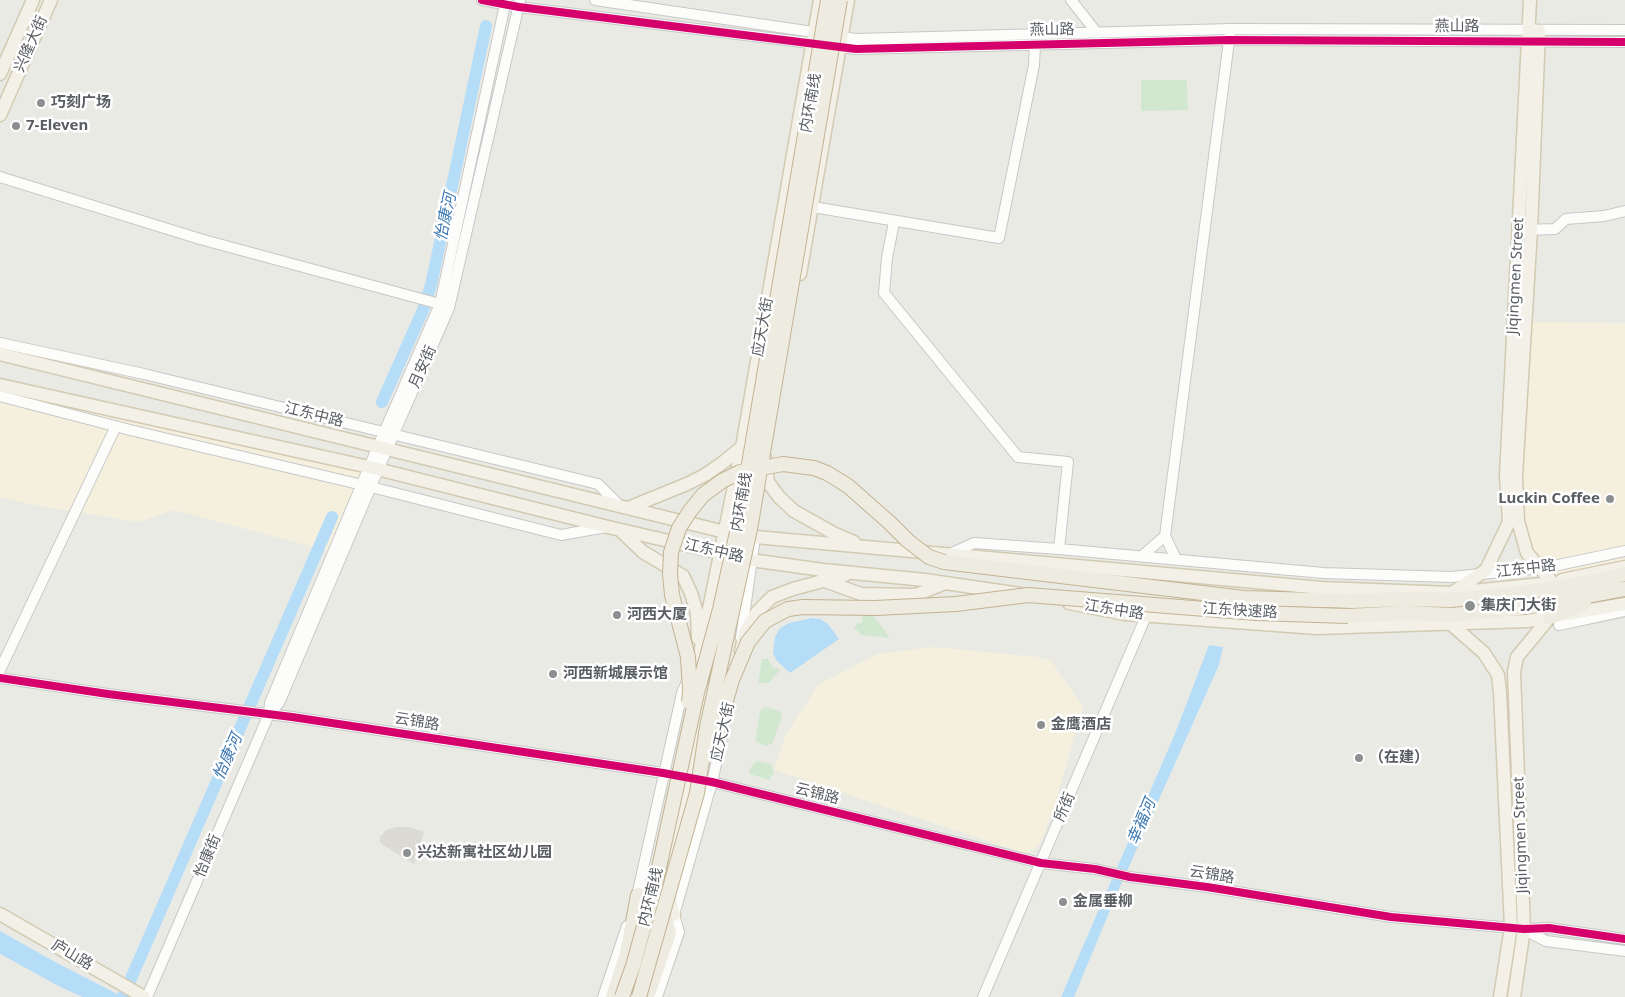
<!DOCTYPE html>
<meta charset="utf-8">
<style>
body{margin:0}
canvas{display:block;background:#eaeae5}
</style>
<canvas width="1625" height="997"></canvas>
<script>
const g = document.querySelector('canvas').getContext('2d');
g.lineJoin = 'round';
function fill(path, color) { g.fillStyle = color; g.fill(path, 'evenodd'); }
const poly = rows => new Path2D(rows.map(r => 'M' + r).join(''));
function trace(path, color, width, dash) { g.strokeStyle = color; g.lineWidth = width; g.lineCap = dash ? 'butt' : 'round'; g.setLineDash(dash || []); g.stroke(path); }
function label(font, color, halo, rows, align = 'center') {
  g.font = font + ' "Noto Sans","Noto Sans SC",sans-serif'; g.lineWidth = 5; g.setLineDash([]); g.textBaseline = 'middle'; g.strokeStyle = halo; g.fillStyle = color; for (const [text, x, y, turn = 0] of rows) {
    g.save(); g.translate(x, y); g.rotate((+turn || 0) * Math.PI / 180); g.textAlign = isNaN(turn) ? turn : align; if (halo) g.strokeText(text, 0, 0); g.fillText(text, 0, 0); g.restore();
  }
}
const commercial = poly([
 [1525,322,1625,323,1625,567,1552,582,1527,553,1518,521],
 [0,385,369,467,333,552,174,510,139,522,39,506,0,497],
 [933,647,1038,657,1051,661,1083,707,1053,811,1039,845,1031,852,1024,853,774,770,786,734,819,684,877,654]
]);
const education = poly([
 [397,827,409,827,424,832,414,864,380,843,380,837,386,830]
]);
const green = poly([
 [1141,80,1187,80,1188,110,1141,111],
 [867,607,890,638,862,635,854,628,857,623,862,623,863,608],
 [762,659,768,659,773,668,781,669,769,683,758,683],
 [765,707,780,711,782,717,772,744,765,746,755,741,760,711],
 [756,761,771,764,774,773,769,780,750,774,749,770]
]);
const water = poly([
 [812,618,820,619,828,624,839,639,790,673,777,661,773,653,775,637,780,628,789,623],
 [1209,645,1223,647,1219,665,1118,891,1074,997,1061,997,1174,736],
 [0,931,57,963,123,997,96,997,0,947]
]);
const river = poly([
 [382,402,423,310,431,285,486,26],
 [0,947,60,980,97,997],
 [123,997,332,517]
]);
const minor = poly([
 [482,0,519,7,818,44],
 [595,0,820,33],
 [1071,0,1097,33],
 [836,36,856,39,1230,29,1625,30],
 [832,46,856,49,1229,40,1625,42],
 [0,177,200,239,440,304],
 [813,207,999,238,1034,65,1035,45],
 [894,222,887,258,884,293,1018,457,1068,462,1059,549],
 [1524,230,1555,229,1566,219,1604,216,1625,211],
 [0,343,144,374,598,484,620,506],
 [0,396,130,430,371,487,561,535,606,527],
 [950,554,974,543,1059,549,1323,573,1452,577,1549,567,1625,551],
 [1142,556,1165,536],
 [1176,559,1165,536,1230,33],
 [1559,625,1625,611],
 [741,638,755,537,753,532],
 [0,670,116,426],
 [0,678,108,694,292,717,663,773,712,782,1041,863,1095,869,1130,877,1207,887,1391,917,1524,929,1549,928,1625,939],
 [269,714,279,703,378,470,449,308,520,0],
 [636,900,682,693,688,679],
 [1525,930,1546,941,1625,951],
 [147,997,269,714,270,703,369,467,440,304,506,0],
 [603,997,627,926],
 [657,997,679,932,674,915,712,782,724,729],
 [983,997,1146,616]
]);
const major = poly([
 [1539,31,1531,230,1516,476,1518,521,1527,553,1552,582],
 [0,74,33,0],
 [0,115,51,0],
 [800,274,848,0],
 [0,354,725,532,755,537,1322,588,1452,593,1542,584],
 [0,385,369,467,608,527,751,560,823,570,925,580,1020,594],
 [765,458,768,482,779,497,794,511,835,534,854,542],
 [628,508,687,484,705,475,721,464,742,447],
 [620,530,643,552,683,576,691,593,697,613,698,638],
 [822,580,861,594,916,595,945,583],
 [1562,580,1625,567],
 [1452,593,1486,570,1509,522,1506,476,1530,0],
 [1069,603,1125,614,1317,628,1527,621,1625,604],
 [1451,624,1484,653,1498,675,1500,692,1511,927,1500,997],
 [741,651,745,633,757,612,772,597,793,589,845,575],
 [689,760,703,699,700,653,742,447,820,0],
 [672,857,697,755],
 [671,891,670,899,674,915],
 [0,914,144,997],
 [1514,997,1524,929,1514,672,1517,657,1550,617]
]);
const highway = poly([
 [944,562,1244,598,1352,601,1403,599,1451,600,1521,593,1598,581,1625,574],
 [1348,616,1404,613,1453,615,1527,607,1625,589],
 [1550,617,1584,603],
 [613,997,627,954,638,895],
 [647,997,669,933,662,907]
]);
const highwayBridge = poly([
 [689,702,690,690,688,657,672,595,670,574,671,552,679,528,690,511,703,495,722,481,740,472,783,464,814,468,827,473,848,486,890,523,908,541,929,557,944,562],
 [710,755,732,680,748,642,765,621,788,609,803,607,875,608,956,604,1028,595,1256,613,1348,616],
 [622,997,633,966,655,886,697,693,720,609,739,523,828,0],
 [639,997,697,793,707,727,750,529,840,0]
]);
const cycleway = poly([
 [482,0,519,7,856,49,1229,40,1625,42],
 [0,678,108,694,292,717,663,773,712,782,1041,863,1095,869,1130,877,1207,887,1391,917,1524,929,1549,928,1625,939]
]);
const markers = [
 [41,103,5,"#8c8f90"],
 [16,126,5,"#8c8f90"],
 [1610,499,5,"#8c8f90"],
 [1470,606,6,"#8c8f90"],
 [617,615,5,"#8c8f90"],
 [553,674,5,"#8c8f90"],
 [1041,725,5,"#8c8f90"],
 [1359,758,5,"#8c8f90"],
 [407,853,5,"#8c8f90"],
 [1063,902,5,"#8c8f90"]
];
const streetNames = [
 ["燕山路",1457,27],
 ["燕山路",1052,30,-1],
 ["兴隆大街",31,44,-66],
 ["内环南线",811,103,-80],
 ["Jiqingmen Street",1516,276,-87],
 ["应天大街",763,327,-80],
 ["月安街",423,367,-66],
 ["江东中路",314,415,14],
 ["内环南线",742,502,-80],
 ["江东中路",714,551,13],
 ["江东中路",1526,569,-7],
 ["江东中路",1114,610,9],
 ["江东快速路",1240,611,3],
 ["云锦路",417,722,9],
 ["应天大街",723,732,-77],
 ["云锦路",817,794,14],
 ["所街",1065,807,-67],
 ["Jiqingmen Street",1521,835,-92],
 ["怡康街",208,856,-67],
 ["云锦路",1212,875,9],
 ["内环南线",651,897,-76],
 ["庐山路",72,955,30]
];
const poiNames = [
 ["巧刻广场",51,103],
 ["7-Eleven",26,126],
 ["Luckin Coffee",1600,499,"right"],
 ["集庆门大街",1481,606],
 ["河西大厦",627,615],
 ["河西新城展示馆",563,674],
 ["金鹰酒店",1051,725],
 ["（在建）",1369,758],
 ["兴达新寓社区幼儿园",417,853],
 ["金属垂柳",1073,902]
];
const waterNames = [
 ["怡康河",446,217,-78],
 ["怡康河",228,757,-66],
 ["幸福河",1142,822,-67]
];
fill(commercial, '#f5f0dd');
fill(education, '#dcdad4');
fill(green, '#d2e7d0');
fill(water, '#b6ddf7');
trace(river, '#b6ddf7', 12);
trace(minor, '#c7c7c7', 12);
trace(major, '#d2cab2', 15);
trace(highway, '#c2b392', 16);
trace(minor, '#fcfcfb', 10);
trace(major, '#f2f0e7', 12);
trace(highway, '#eeebe0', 14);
trace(highwayBridge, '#c2b392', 16, []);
trace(highwayBridge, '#eeebe0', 14);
trace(cycleway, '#d6006c', 8);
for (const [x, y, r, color] of markers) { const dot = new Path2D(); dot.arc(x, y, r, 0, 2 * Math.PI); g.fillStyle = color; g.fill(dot); trace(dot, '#fff', 2); }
label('15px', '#5a5e63', '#fff', streetNames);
label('bold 15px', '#5a5e63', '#fff', poiNames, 'left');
label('italic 16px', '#3d78b1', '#fff', waterNames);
</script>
